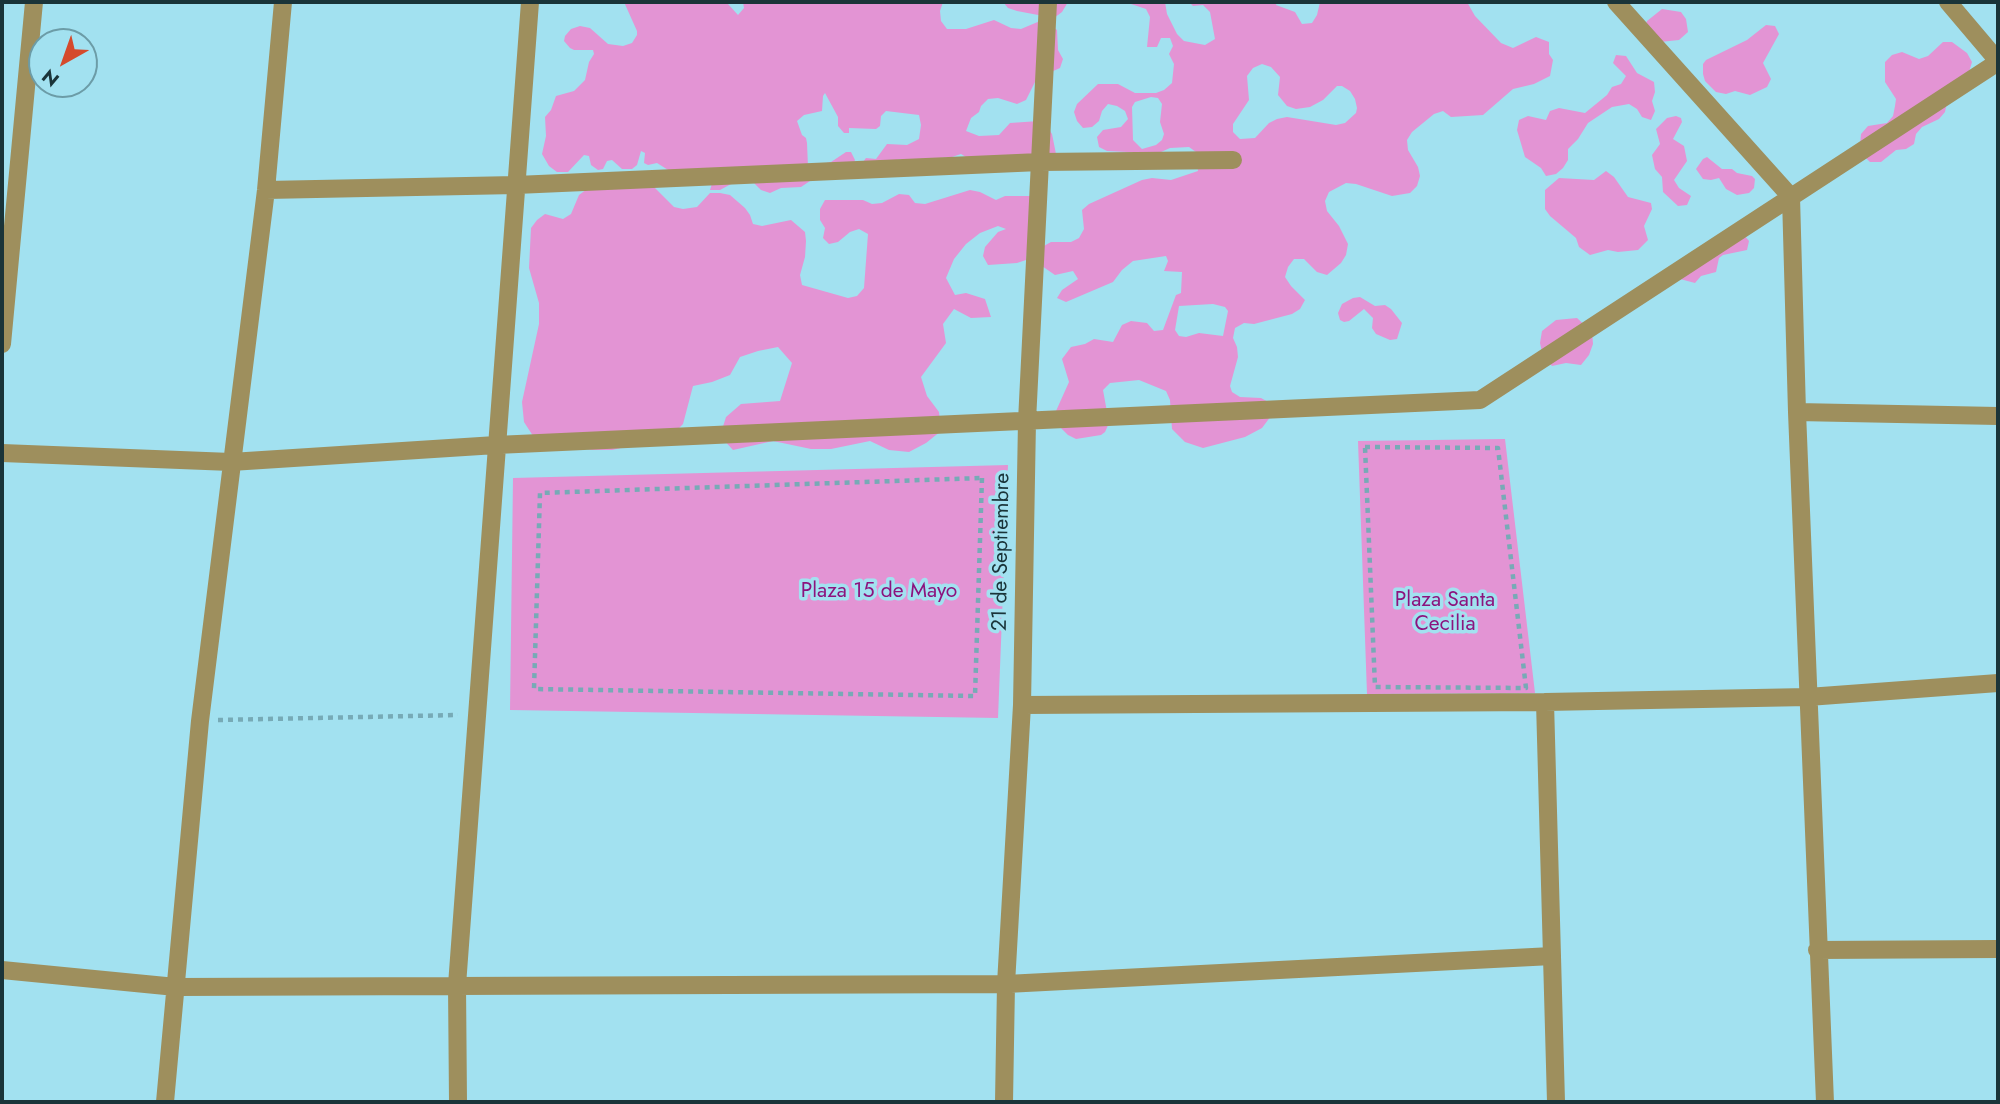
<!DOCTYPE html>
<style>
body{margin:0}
#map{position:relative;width:2000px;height:1104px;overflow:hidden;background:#a2e1f0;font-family:Jost,sans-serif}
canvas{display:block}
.frame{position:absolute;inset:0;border:4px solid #1a3439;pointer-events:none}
.north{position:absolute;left:28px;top:28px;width:70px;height:70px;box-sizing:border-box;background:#a2e1f0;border:2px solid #6c9ca7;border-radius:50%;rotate:220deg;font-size:19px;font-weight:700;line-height:28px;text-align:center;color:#1a3439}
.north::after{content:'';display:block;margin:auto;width:24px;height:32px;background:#d54a2c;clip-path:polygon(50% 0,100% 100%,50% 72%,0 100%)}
</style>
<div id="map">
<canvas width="2000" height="1104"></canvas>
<div class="frame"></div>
<div class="north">N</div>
</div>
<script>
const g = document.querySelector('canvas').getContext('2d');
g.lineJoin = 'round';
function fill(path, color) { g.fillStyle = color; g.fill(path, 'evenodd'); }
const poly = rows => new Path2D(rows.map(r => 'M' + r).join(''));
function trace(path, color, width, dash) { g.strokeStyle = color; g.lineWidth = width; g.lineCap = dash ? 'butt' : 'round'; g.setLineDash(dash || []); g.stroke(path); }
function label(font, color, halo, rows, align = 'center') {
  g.font = font + ' Jost,sans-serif'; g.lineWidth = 7; g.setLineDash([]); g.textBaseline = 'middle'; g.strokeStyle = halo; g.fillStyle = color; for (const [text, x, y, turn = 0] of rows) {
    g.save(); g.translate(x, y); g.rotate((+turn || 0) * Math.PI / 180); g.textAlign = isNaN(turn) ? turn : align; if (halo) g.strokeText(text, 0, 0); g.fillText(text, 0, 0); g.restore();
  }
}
const green = poly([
 [624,2,719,2,728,4,738,15,744,8,743,2,943,2,940,11,941,21,947,29,966,29,994,20,1011,28,1021,29,1040,21,1049,23,1057,30,1058,50,1063,59,1060,68,1042,76,1035,82,1026,100,1017,104,998,98,988,99,981,106,979,112,971,118,966,131,979,136,999,135,1010,123,1039,121,1047,126,1052,134,1056,154,969,159,961,154,952,157,904,161,900,159,890,162,873,178,868,178,864,176,863,162,866,158,876,159,887,144,907,145,919,139,921,125,919,115,886,111,881,116,880,126,876,129,849,128,849,133,844,133,838,126,838,117,825,93,823,96,822,111,804,115,797,121,802,135,806,138,807,143,808,167,831,162,846,152,851,152,855,160,853,165,813,179,801,187,781,188,770,193,761,190,754,183,733,183,720,190,710,190,714,177,673,173,657,163,648,165,644,163,645,153,641,151,637,165,632,169,622,169,612,160,607,161,603,169,598,170,591,165,589,156,584,155,568,172,557,172,549,166,542,154,546,136,545,117,551,110,556,96,574,91,585,80,589,62,594,54,593,50,574,50,570,48,564,41,565,36,571,29,580,26,590,28,608,44,623,46,632,43,637,35,637,31],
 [1003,2,1068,2,1062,12,1054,18,1017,11,1008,8],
 [1125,2,1165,2,1167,14,1177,34,1184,41,1205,45,1215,39,1210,12,1203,5,1193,6,1189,2,1277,2,1276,5,1295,12,1302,24,1312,23,1317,15,1320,2,1467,2,1475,16,1501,43,1513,48,1536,37,1549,42,1549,54,1553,60,1550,76,1534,84,1513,89,1483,115,1451,117,1443,111,1434,114,1412,132,1407,140,1408,150,1418,167,1420,176,1417,186,1410,193,1392,196,1356,184,1346,183,1329,192,1325,201,1327,211,1339,226,1348,244,1346,255,1341,263,1327,275,1317,272,1304,259,1294,259,1288,267,1285,277,1291,286,1305,300,1300,309,1292,314,1254,324,1244,323,1235,328,1233,338,1237,347,1238,357,1230,386,1232,392,1240,397,1261,398,1270,403,1274,412,1262,428,1245,437,1203,448,1185,442,1172,429,1170,400,1166,391,1139,380,1110,383,1103,390,1109,423,1105,432,1101,435,1076,439,1068,435,1058,425,1056,411,1069,382,1062,359,1071,347,1085,344,1094,339,1113,342,1122,325,1131,321,1147,323,1154,331,1163,330,1176,295,1181,293,1182,272,1164,271,1168,261,1166,256,1133,261,1122,270,1113,282,1066,302,1057,298,1062,290,1078,279,1073,271,1055,275,1039,264,1042,247,1051,242,1071,242,1079,238,1084,229,1082,210,1089,204,1142,180,1152,178,1171,180,1198,171,1196,152,1189,147,1170,148,1161,152,1127,152,1107,151,1099,147,1097,137,1103,130,1121,127,1128,119,1125,111,1117,106,1108,104,1102,111,1099,121,1092,127,1083,128,1077,121,1074,112,1077,104,1098,84,1118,84,1135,93,1156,93,1164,90,1172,83,1174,64,1169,54,1173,46,1170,38,1161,38,1157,47,1147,47,1150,17,1146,9],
 [1262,64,1271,67,1280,77,1278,95,1287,106,1296,109,1310,107,1323,100,1337,86,1342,86,1350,91,1355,99,1357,108,1356,113,1345,123,1336,125,1287,117,1277,119,1269,123,1255,138,1240,139,1233,132,1233,124,1249,100,1247,76,1253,68],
 [1151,97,1158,98,1162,104,1160,122,1164,134,1162,140,1156,145,1142,149,1133,140,1132,107,1135,102],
 [1213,304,1225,307,1228,311,1223,336,1199,333,1186,337,1179,336,1175,330,1179,306],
 [1662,9,1681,12,1686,19,1688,32,1679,40,1660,42,1645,26,1647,21],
 [1766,25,1775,26,1779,34,1763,63,1771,79,1767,87,1750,95,1735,91,1726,94,1716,92,1705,81,1703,74,1703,64,1706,60,1747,40],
 [1943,42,1952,42,1967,53,1972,62,1969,72,1947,102,1945,112,1939,119,1922,127,1916,134,1914,144,1906,149,1896,150,1881,162,1870,162,1863,155,1860,145,1861,134,1868,126,1887,123,1893,116,1895,106,1896,99,1885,82,1885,62,1892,55,1902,52,1919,59,1928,56],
 [1616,55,1626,56,1637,73,1654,82,1655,92,1652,101,1655,111,1651,120,1642,117,1637,109,1629,104,1612,107,1588,123,1578,139,1568,149,1568,160,1563,168,1556,174,1546,176,1541,168,1525,157,1517,130,1519,120,1528,116,1546,120,1550,111,1559,108,1585,113,1607,95,1612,87,1621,84,1626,76,1613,63],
 [1676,116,1681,118,1682,122,1673,139,1684,146,1687,161,1674,180,1679,188,1691,196,1687,205,1678,206,1663,192,1662,177,1655,169,1652,155,1660,144,1656,129,1667,118],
 [1707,157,1722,169,1732,169,1737,173,1752,176,1755,179,1754,188,1749,193,1737,195,1726,189,1719,178,1711,180,1703,179,1696,169,1703,159],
 [1606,171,1614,177,1628,197,1651,203,1652,209,1644,226,1648,240,1638,250,1618,252,1608,250,1590,255,1579,247,1576,238,1550,216,1545,209,1545,190,1559,178,1594,180],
 [653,186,674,207,683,209,697,207,710,193,720,193,730,195,745,208,750,215,753,224,762,226,791,220,805,232,806,241,805,257,800,275,802,285,848,298,857,296,864,288,868,234,859,229,850,232,838,242,829,244,823,238,825,228,820,220,820,209,825,200,863,200,872,204,882,203,899,194,909,195,915,203,925,204,970,190,980,192,996,200,1005,196,1034,196,1026,260,1017,263,988,265,983,256,985,247,998,232,1006,229,998,226,980,233,966,244,954,259,946,278,955,295,966,293,985,299,991,317,971,318,954,309,943,324,946,343,921,377,927,396,939,412,941,431,926,443,909,452,889,450,870,441,831,449,811,449,773,441,733,450,720,436,726,417,741,404,780,401,792,363,778,347,758,351,740,357,730,375,712,382,693,386,683,424,670,437,612,450,592,450,535,439,524,422,522,402,539,324,539,303,529,268,531,228,537,220,545,214,563,219,571,214,579,195,587,189],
 [1743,234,1749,241,1747,250,1723,255,1719,258,1716,272,1701,276,1695,283,1680,279],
 [1360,297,1375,306,1385,305,1391,309,1402,323,1397,339,1390,340,1376,334,1372,328,1373,318,1364,309,1349,321,1344,322,1340,320,1338,313,1342,304,1353,298],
 [1577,318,1592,332,1593,344,1589,355,1581,365,1566,363,1552,366,1543,356,1540,343,1542,331,1556,320],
 [1505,439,1535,693,1367,694,1358,441],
 [1008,465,998,718,510,710,513,478]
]);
const path = poly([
 [1365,447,1498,448,1526,688,1375,687,1365,447],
 [982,478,975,696,534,689,540,493,982,478],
 [218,720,458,715]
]);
const minor = poly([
 [1616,2,1791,197,1797,412,1825,1102],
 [1948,2,1998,61],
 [266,190,516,185,1040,162,1233,160],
 [2,344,34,2],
 [1797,412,1998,416],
 [2,453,231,462,496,445,1480,400,1998,62],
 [1545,702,1556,1102],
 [1022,705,1545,702,1808,697,1998,683],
 [1817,950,1998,949],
 [2,970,176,987,1006,984,1552,956],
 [165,1102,200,721,266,190,283,2],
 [458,1102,457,985,530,2],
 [1004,1102,1006,984,1022,705,1027,421,1048,2]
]);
const streetNames = [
 ["21 de Septiembre",1002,552,-89]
];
const parkNames = [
 ["Plaza 15 de Mayo",879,592],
 ["Plaza Santa",1445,601],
 ["Cecilia",1445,625]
];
fill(green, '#e394d4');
trace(path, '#77aab6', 4.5, [5, 5]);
trace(minor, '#9e8f5d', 18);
label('21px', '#1a3439', '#a2e1f0', streetNames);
label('21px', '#8c137e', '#a2e1f0', parkNames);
</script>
